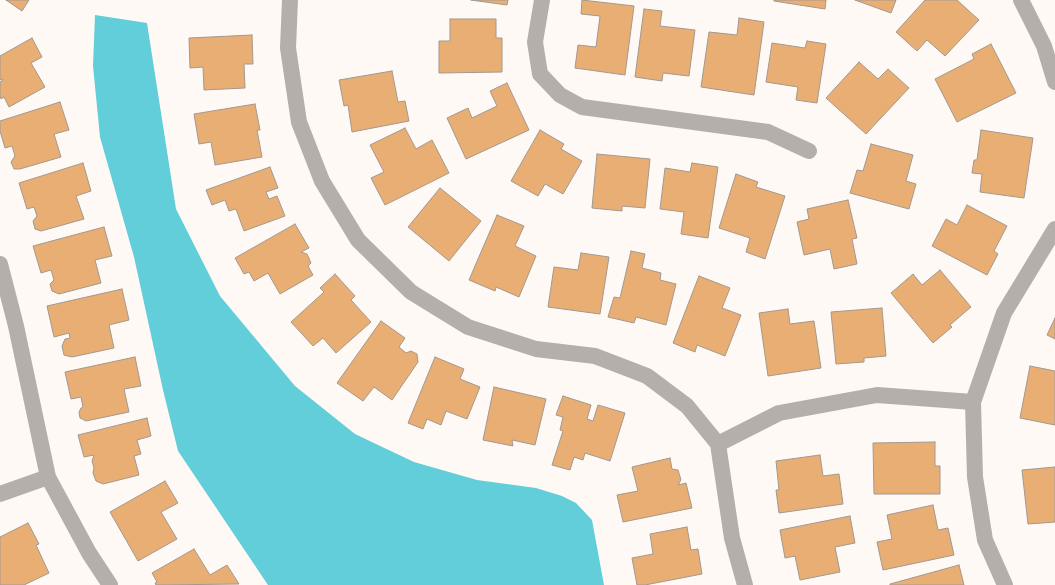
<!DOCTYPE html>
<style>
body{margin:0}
canvas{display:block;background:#fef9f5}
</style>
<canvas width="1055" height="585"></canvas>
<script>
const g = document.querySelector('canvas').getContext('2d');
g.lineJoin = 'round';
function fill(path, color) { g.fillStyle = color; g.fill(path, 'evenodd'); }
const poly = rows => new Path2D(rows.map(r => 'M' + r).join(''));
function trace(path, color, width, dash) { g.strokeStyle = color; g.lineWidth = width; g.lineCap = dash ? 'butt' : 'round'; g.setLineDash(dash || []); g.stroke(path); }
const water = poly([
 [95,15,147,23,176,209,220,296,295,386,355,434,414,462,477,480,536,488,562,496,576,503,592,520,604,585,268,585,178,451,163,390,134,257,100,137,93,66]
]);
const building = poly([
 [6,0,29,0,22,11,6,0],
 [471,0,508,0,507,5,471,0],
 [582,0,634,6,625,75,575,68,578,45,596,47,600,16,581,14,582,0],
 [774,0,826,0,825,9,774,1,774,0],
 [855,0,896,0,891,13,855,0],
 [925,0,957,0,979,20,945,56,927,40,917,51,896,32,925,0],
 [644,9,662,11,660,26,695,30,689,76,663,73,662,81,635,77,644,9],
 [739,18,764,22,754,95,701,87,709,32,737,35,739,18],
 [450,19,496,19,496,38,502,38,502,72,439,73,439,41,450,41,450,19],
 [252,35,253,64,244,64,245,88,204,90,203,67,190,68,189,38,252,35],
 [32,38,42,57,31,63,45,87,9,107,4,97,1,99,0,96,0,82,3,80,2,79,0,80,0,56,32,38],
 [807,41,826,44,817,103,796,100,798,87,766,82,772,43,805,48,807,41],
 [991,44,1016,93,957,122,935,79,974,59,972,54,991,44],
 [859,62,878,79,888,69,909,88,866,134,826,98,859,62],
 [392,71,398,102,405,101,409,121,352,132,348,105,344,106,339,80,392,71],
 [507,83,529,130,466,159,447,118,468,108,472,118,497,106,490,91,507,83],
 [60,102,69,130,54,134,61,157,20,169,14,169,11,162,15,156,12,146,5,148,0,131,0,121,60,102],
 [255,104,260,130,257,130,262,157,215,165,211,142,199,144,194,114,255,104],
 [405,128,416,149,432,140,449,173,385,205,371,178,384,172,370,145,405,128],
 [540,130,564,144,561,149,582,161,563,194,545,184,538,196,511,181,540,130],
 [981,130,1033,138,1024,198,980,192,982,174,972,173,974,160,977,160,981,130],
 [871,144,913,155,906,181,916,184,909,209,850,193,857,170,863,171,871,144],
 [597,154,650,159,645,208,622,206,622,211,592,208,597,154],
 [83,163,91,191,76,196,84,219,41,231,35,229,33,221,37,216,34,207,27,209,19,183,83,163],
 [692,163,718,167,708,238,681,234,684,212,660,209,665,168,690,172,692,163],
 [270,167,278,188,266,192,269,199,277,196,285,216,244,231,236,209,229,211,225,200,212,205,206,190,270,167],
 [736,174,758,182,756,187,785,196,765,259,746,252,750,238,719,228,736,174],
 [440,188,481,221,449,261,408,227,440,188],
 [848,200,857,238,852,239,857,264,834,269,830,249,804,255,797,222,809,219,807,209,848,200],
 [967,205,1007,226,994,251,998,254,987,275,932,246,946,219,957,225,967,205],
 [497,215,524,226,515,246,536,256,519,297,496,287,495,291,469,280,497,215],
 [295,224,309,248,301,252,307,254,311,263,308,266,313,275,280,294,268,273,254,281,249,272,244,274,235,258,295,224],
 [104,227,112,256,95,260,101,283,59,294,52,291,50,284,54,280,51,270,41,273,33,246,104,227],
 [631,251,645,254,642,268,661,273,660,280,676,284,666,325,636,317,634,323,608,317,614,297,620,298,631,251],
 [581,253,609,257,600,314,548,307,554,267,578,270,581,253],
 [940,270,971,307,950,325,952,327,933,343,891,293,913,274,922,285,940,270],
 [335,274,355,296,351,300,371,322,336,353,323,338,313,346,291,322,324,292,320,288,335,274],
 [699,276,730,288,722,308,741,315,725,356,697,345,695,352,673,343,699,276],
 [122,289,129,320,109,325,114,348,72,357,64,355,62,346,65,339,70,338,69,333,54,337,47,306,122,289],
 [882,308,886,356,864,358,864,362,836,364,831,312,882,308],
 [788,309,790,324,814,321,821,368,768,376,759,313,788,309],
 [1055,318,1055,339,1047,335,1055,318],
 [381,321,405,338,399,347,406,353,411,351,417,354,418,362,392,400,374,387,363,401,337,383,381,321],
 [135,357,141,386,124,389,129,412,86,421,80,418,79,412,81,408,83,407,81,397,71,399,65,372,135,357],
 [435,357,464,369,460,379,480,387,467,419,446,411,441,425,427,419,423,429,408,423,435,357],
 [1030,366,1055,371,1055,425,1020,418,1030,366],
 [494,387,546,399,535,445,512,440,513,446,483,440,494,387],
 [563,396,591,405,587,419,593,421,598,405,625,413,610,461,585,453,583,460,574,457,570,470,552,465,563,431,560,430,563,417,556,415,563,396],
 [147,418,151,436,137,440,141,454,134,456,139,475,103,484,96,481,93,473,94,468,92,461,94,455,84,457,78,435,147,418],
 [935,442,935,466,940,466,940,494,874,494,873,443,935,442],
 [820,455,823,476,839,474,843,504,779,513,776,490,779,490,776,461,820,455],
 [670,458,672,469,678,470,681,480,678,485,686,483,692,508,623,522,617,495,638,491,632,467,670,458],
 [1055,467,1055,522,1028,524,1022,470,1055,467],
 [165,481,178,503,161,512,177,539,138,561,110,512,165,481],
 [933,505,938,530,948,528,954,555,883,570,877,542,892,539,887,515,933,505],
 [850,516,855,543,835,547,840,572,800,580,795,556,785,558,780,530,850,516],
 [28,523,39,544,36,545,49,573,24,585,0,585,0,537,28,523],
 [687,527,691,550,698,549,702,574,645,585,637,585,632,558,653,554,650,534,687,527],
 [194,549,210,575,227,565,239,584,156,585,155,583,157,582,152,573,194,549],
 [959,565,964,585,890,585,890,584,959,565]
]);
const street = poly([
 [290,0,288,48,299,122,322,181,358,240,411,292,468,327,536,349,595,356,647,376,687,406,718,444,732,538,745,585],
 [542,0,535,42,540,74,560,95,582,107,768,132,809,151],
 [1021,0,1044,46,1055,82],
 [0,264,16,326,48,477,89,553,110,585],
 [718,444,779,413,877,395,973,402],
 [0,494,48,477],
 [1005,585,985,540,975,477,973,402,1004,313,1055,229]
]);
fill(water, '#61ceda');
fill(building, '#e9ae74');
trace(building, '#a3988e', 1);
trace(street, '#b4afaa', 16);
</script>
